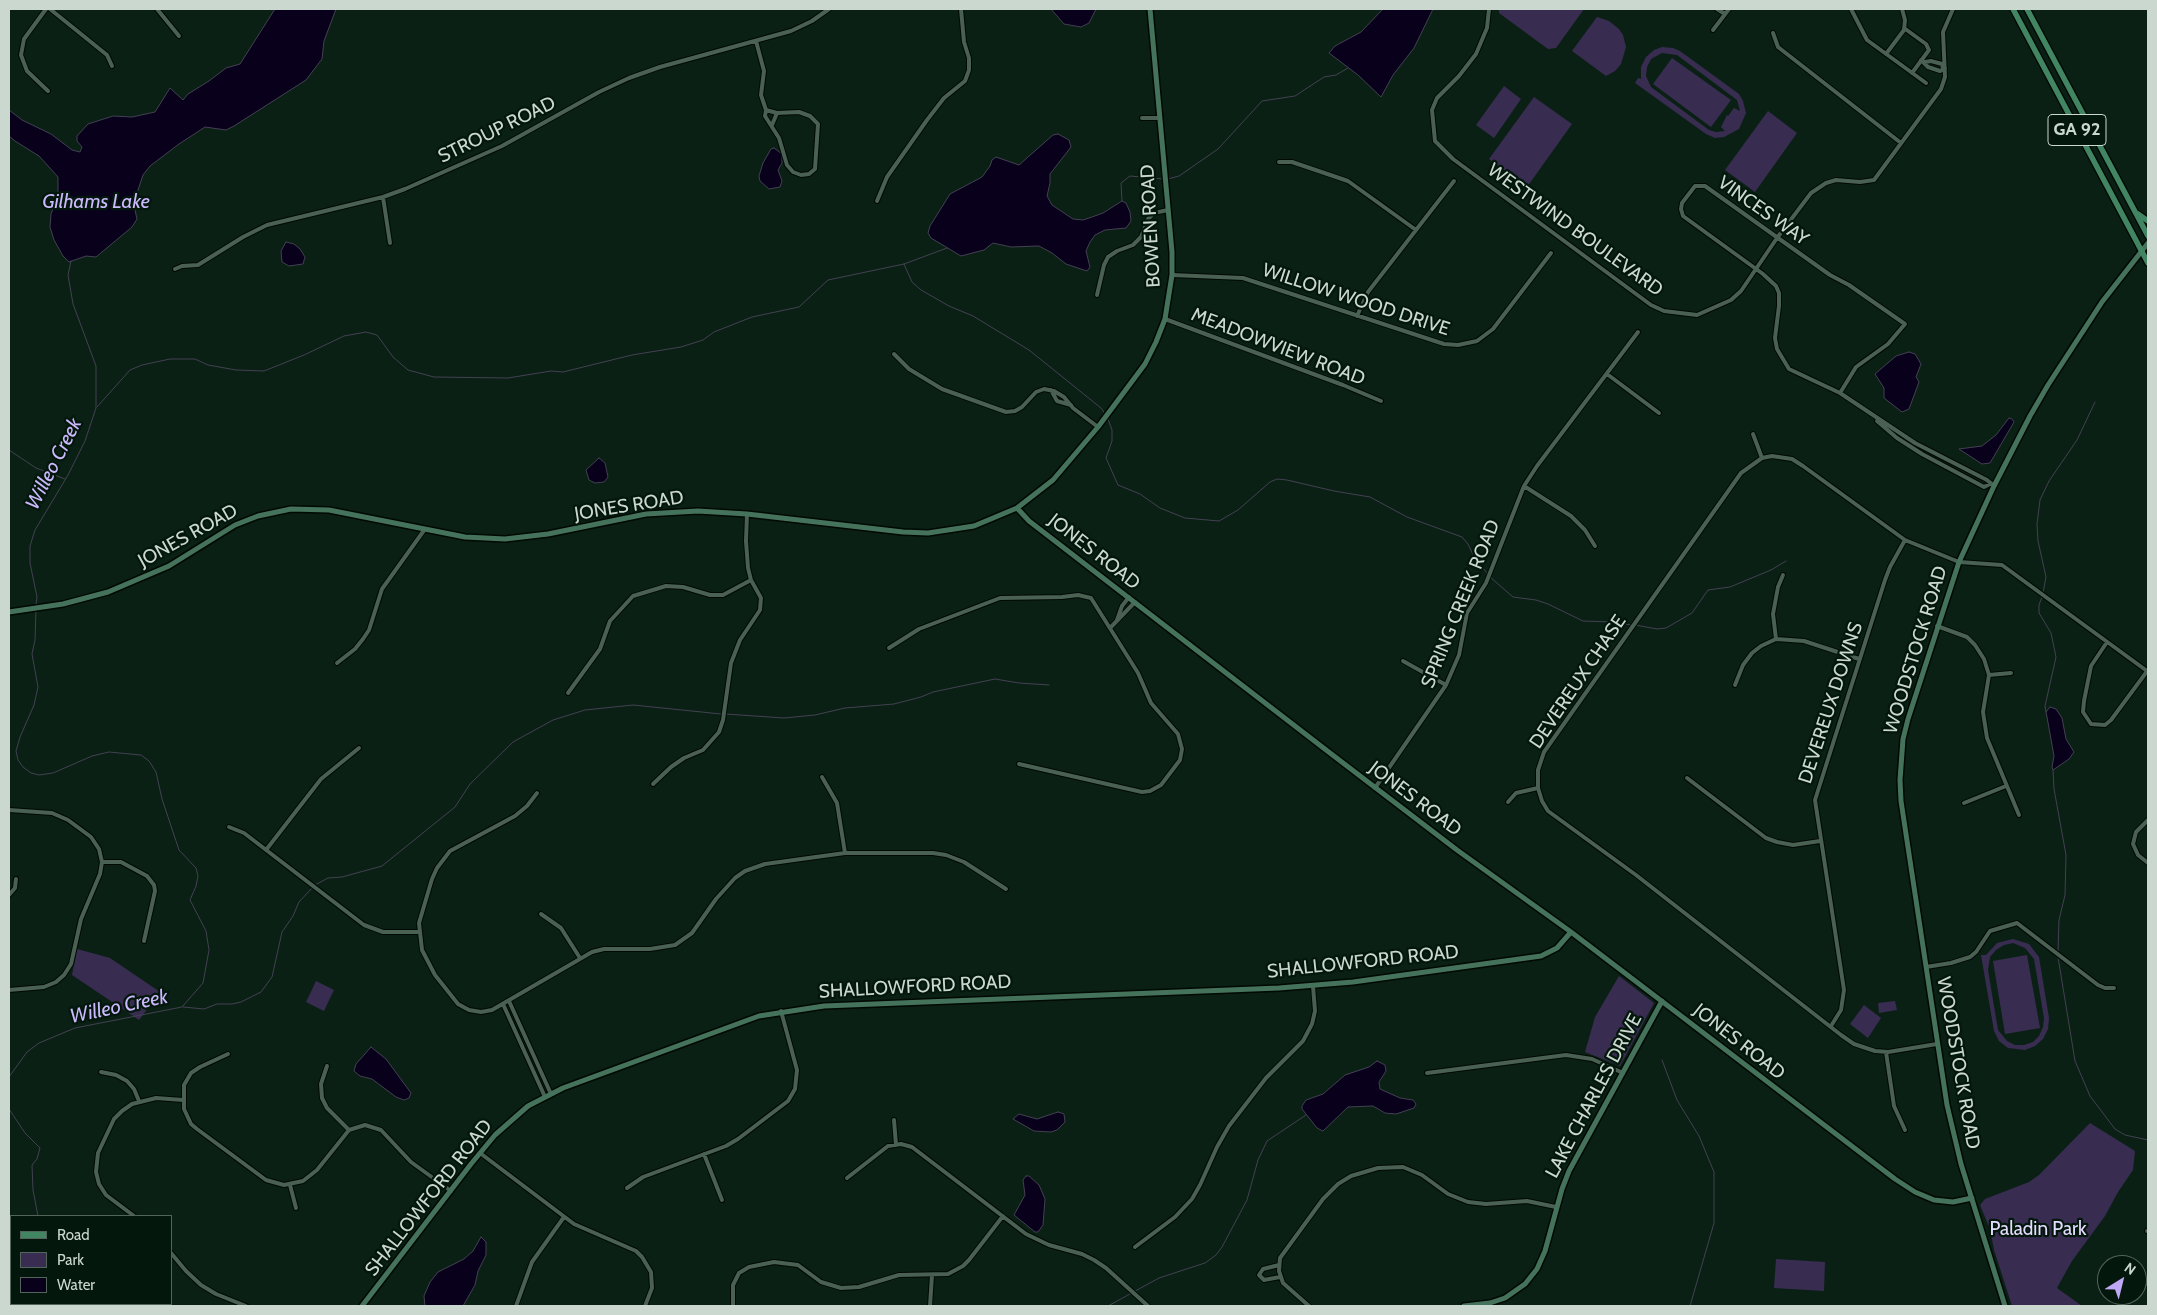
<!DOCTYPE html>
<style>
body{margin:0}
#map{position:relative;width:2157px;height:1315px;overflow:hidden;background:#0b2015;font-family:Cabin,sans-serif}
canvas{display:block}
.frame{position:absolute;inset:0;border:10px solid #cbd8d0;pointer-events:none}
.legend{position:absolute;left:10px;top:1215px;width:162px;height:90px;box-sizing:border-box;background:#03170c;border:1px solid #53645a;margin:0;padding:6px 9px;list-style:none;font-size:15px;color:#cbd8d0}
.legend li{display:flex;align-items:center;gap:10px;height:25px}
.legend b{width:25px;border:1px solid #53645a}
.north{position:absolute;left:2097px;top:1255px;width:50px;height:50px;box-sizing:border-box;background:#03170c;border:1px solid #53645a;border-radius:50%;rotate:36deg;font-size:14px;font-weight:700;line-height:20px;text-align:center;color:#cbd8d0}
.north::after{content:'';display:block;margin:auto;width:18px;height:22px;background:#bfa8f4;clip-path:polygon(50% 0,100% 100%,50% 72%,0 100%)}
</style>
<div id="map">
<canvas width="2157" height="1315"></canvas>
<div class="frame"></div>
<ul class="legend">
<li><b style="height:6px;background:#428563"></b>Road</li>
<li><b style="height:14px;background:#382c51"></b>Park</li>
<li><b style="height:14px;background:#09001c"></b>Water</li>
</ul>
<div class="north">N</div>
</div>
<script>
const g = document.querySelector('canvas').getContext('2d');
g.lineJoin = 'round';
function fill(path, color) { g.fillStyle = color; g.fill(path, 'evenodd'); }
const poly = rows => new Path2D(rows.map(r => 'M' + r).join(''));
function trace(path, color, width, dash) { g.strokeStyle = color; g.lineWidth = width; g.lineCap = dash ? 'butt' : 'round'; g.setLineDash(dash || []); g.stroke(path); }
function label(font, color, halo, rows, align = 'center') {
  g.font = font + ' Cabin,sans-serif'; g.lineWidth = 4.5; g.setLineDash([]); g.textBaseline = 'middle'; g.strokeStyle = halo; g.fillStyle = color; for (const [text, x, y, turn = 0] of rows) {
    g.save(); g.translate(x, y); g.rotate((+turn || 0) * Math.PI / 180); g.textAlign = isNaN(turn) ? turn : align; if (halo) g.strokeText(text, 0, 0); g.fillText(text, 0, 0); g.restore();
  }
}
const green = poly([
 [1499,9,1584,9,1556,48,1548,49,1499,13],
 [1597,17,1609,21,1619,29,1623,35,1626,47,1621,64,1615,71,1606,76,1572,51],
 [1662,47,1673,48,1680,51,1739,94,1743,101,1746,113,1739,129,1724,137,1715,138,1706,134,1635,83,1638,78,1641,79,1641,67,1646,57,1654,50],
 [1662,53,1677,55,1737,100,1740,111,1734,108,1728,116,1727,115,1721,127,1725,131,1716,132,1709,130,1651,87,1646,76,1647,67,1651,59],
 [1672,58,1731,100,1711,127,1653,84],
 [1504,86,1521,99,1494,138,1476,125],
 [1534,97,1572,124,1527,187,1489,159],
 [1768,111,1797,133,1755,192,1725,170],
 [2013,939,2029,944,2039,957,2049,1018,2048,1029,2043,1039,2035,1046,2025,1050,2008,1048,1999,1041,1994,1031,1981,955,1986,955,1997,943],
 [2013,943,2025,948,2034,959,2044,1018,2043,1027,2039,1036,2033,1042,2024,1045,2015,1045,2007,1041,1998,1030,1988,970,1990,957,1996,950,2004,945],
 [77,949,110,958,160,992,139,1020,72,975],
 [2027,955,2040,1028,2005,1034,1993,961],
 [1619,976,1654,1003,1620,1066,1585,1052,1595,1017],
 [316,981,334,990,324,1011,306,1002],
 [1895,1001,1897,1010,1879,1013,1878,1003],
 [1864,1005,1881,1018,1868,1038,1850,1024],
 [2090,1123,2135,1151,2133,1170,2118,1192,2105,1216,2072,1261,2057,1288,2082,1306,2012,1306,1994,1250,1990,1229,1980,1205,1985,1199,2029,1182,2039,1175],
 [1776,1259,1825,1262,1824,1291,1774,1288]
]);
const water = poly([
 [275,9,336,9,324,41,322,59,306,80,234,126,226,130,205,127,179,144,150,166,143,175,136,196,135,210,137,219,132,227,96,257,86,256,69,262,63,256,54,240,50,227,51,214,58,196,58,177,39,156,15,141,9,136,9,110,22,120,51,134,72,150,80,152,82,147,77,141,77,136,88,124,113,116,132,117,155,112,170,88,183,100,188,94,209,81,226,68,240,64,275,9],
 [1051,9,1096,9,1089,23,1081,27,1064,24,1051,9],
 [1383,9,1433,9,1414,48,1393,75,1381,97,1358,75,1329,53,1335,46,1361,32,1383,9],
 [1058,134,1069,140,1071,147,1050,174,1050,183,1047,196,1052,205,1073,219,1083,220,1092,217,1103,213,1122,201,1126,203,1130,212,1131,221,1126,228,1105,230,1095,235,1090,242,1086,251,1090,267,1087,271,1066,264,1052,253,1039,246,1011,247,993,243,984,250,961,256,931,238,928,233,930,226,950,194,982,177,990,166,992,160,996,157,1019,165,1053,135,1058,134],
 [774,148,782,154,782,163,778,170,782,181,780,187,769,189,760,181,759,176,763,163,771,149,774,148],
 [286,242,294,244,300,249,305,257,303,264,289,266,282,262,281,251,286,242],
 [1909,352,1915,354,1921,364,1916,377,1919,382,1909,409,1902,412,1884,398,1884,388,1875,374,1896,356,1909,352],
 [2009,418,2012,419,2014,422,1990,463,1982,464,1959,449,1982,446,1996,435,2009,418],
 [599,458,605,463,608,477,604,482,595,483,589,480,586,470,599,458],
 [2050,707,2056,709,2062,718,2066,739,2074,752,2069,759,2053,770,2052,767,2054,756,2047,717,2046,712,2050,707],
 [371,1047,386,1059,411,1093,409,1098,404,1100,396,1097,372,1079,360,1076,354,1071,356,1064,371,1047],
 [1377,1061,1385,1065,1386,1071,1379,1082,1380,1089,1400,1098,1413,1100,1416,1104,1414,1108,1396,1114,1385,1113,1373,1106,1348,1107,1323,1131,1317,1128,1302,1109,1302,1106,1306,1100,1323,1094,1345,1075,1369,1067,1377,1061],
 [1058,1112,1064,1114,1065,1122,1057,1130,1051,1132,1034,1131,1013,1119,1019,1114,1037,1119,1058,1112],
 [1026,1176,1029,1176,1039,1185,1045,1199,1043,1225,1038,1232,1035,1232,1014,1215,1025,1195,1023,1180,1026,1176],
 [481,1237,486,1242,486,1255,478,1271,475,1285,463,1306,425,1306,424,1296,430,1282,438,1272,464,1259,473,1251,481,1237]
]);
const stream = poly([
 [1168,179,1179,176,1218,149,1262,101,1295,96,1324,77,1336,75,1348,68],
 [1122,201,1121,183,1130,176,1164,179],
 [904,264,912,282,921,290,949,306,973,316,1029,350,1101,408,1106,415],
 [97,407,130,370,142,365,170,359,195,359,208,365,236,370,264,371,304,355,344,336,366,332,377,335,393,357,408,370,434,377,508,378,551,371,563,372,632,355,681,347,703,340,714,332,752,317,799,307,828,280,904,264,947,248],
 [1108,419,1112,430,1112,441,1106,458,1118,485,1140,494,1160,508,1185,518,1219,521,1238,510,1270,482,1277,479,1287,480,1334,491,1370,497,1407,517,1462,537,1468,544,1475,559,1488,574],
 [9,450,36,468,65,479],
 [1490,577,1513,597,1536,600,1548,604,1583,621,1613,622,1631,625],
 [2043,593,2046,577,2038,541,2037,524,2040,500,2049,481,2077,440,2095,402],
 [2042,597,2039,605,2039,613,2051,633,2056,657,2045,706,2046,712],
 [36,605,37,597,30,563,30,546,35,530,68,475,85,441,96,408,96,366,73,304,68,275,71,261],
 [1635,625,1657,629,1666,628,1692,613,1708,590,1730,587,1771,570,1786,561],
 [725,714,784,718,815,715,845,708,894,704,921,697,933,692,995,679,1019,683,1049,685],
 [2053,770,2054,789,2066,855,2065,895,2059,920,2058,953],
 [315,885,328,878,342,877,382,866,455,807,470,784,513,742,553,720,585,710,633,705,721,714],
 [2058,957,2075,1061,2090,1096,2115,1129,2125,1135,2148,1140],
 [183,1007,204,1009,217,1004,232,1004,241,1002,261,992,272,977,282,932,293,916,299,902,312,888],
 [1662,1060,1677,1100,1699,1136,1714,1172,1714,1223,1690,1306],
 [9,1077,27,1052,39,1043,75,1028,182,1007,203,983,209,950,206,931,190,900,196,886,198,876,196,868,179,850,162,799,156,772,149,761,141,755,109,752,92,756,53,773,39,775,31,773,23,767,18,760,16,751,20,737,34,705,38,687,32,654,35,640,36,609],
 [9,1109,25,1133,40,1148,37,1159,32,1165,33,1190,38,1216],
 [38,1306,39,1304],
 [1108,1306,1159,1278,1205,1263,1216,1255,1222,1247,1247,1200,1258,1160,1267,1141,1306,1115]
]);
const street = poly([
 [46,9,24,39,21,55,27,71,48,91],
 [50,9,107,55,112,66],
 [157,9,179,36],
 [1489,9,1487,28,1476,54,1459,76,1437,98,1432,110,1435,141,1453,159,1651,305,1664,311,1697,315,1731,300,1741,291,1777,238,1811,193,1826,183,1836,180,1860,182,1874,180,1941,89,1945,77,1943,32,1953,9],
 [1717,9,1725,14],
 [1851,9,1867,40,1926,83],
 [1904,28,1926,44,1929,50,1912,73],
 [1713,30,1729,9],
 [1773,33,1778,47,1901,143],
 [756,41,764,71,761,95,766,110,765,116,779,138,787,165,793,172,801,175,809,174,815,169,818,124,810,116,799,112,777,113,766,110],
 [1886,54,1904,30,1905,20,1902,9],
 [1921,60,1928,67,1940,71,1945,68],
 [1925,62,1931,61,1942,64,1943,68],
 [1142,118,1160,118],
 [772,125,777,113],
 [1279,162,1292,162,1348,181,1416,230],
 [383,197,390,243],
 [877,201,887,177,927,120,944,98,965,81,969,70,969,58,964,42,961,9],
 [175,269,182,266,198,265,243,237,267,225,383,197,405,189,502,146,599,92,629,78,660,67,791,31,812,21,829,9],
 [1172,275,1243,278,1444,344,1458,345,1477,341,1493,329,1551,253],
 [1097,295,1104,265,1108,257,1117,251,1133,245,1141,237,1148,219,1154,213,1168,210],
 [1357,316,1368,292,1454,181],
 [1165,319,1343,385,1381,401],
 [894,354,909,369,942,389,1006,412,1015,411,1022,407,1036,392,1044,389,1054,391,1064,397,1073,408,1098,427],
 [1607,374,1659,413],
 [1051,390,1057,401,1071,405],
 [1840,393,1856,367,1888,344,1905,324,1849,285,1830,275,1705,186,1695,186,1682,203,1681,209,1683,216,1763,274,1776,286,1779,293,1779,306,1775,338,1777,349,1789,369,1840,393,1915,443,1987,480,1994,486],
 [1877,421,1897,438,1922,454,1984,487,1990,484],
 [1753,434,1762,458],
 [1524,486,1571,516,1585,530,1595,546],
 [1117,620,1122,606,1129,597],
 [1937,626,1967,637,1975,645,1984,659,1989,675,1983,712,1987,738,2019,815],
 [1111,627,1135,602],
 [1776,639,1773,614,1778,587,1783,575],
 [2107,642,2091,666,2084,701,2083,712,2091,724,2105,725,2111,720,2148,670],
 [889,648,919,629,1000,598,1062,597,1078,595,1091,598,1138,673,1151,703,1178,734,1182,749,1180,760,1161,785,1150,791,1142,792,1019,764],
 [1403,661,1446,685],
 [337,663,355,649,363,639,369,630,382,589,425,529],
 [1989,675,2011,673],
 [1735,685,1743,665,1752,653,1761,646,1776,639,1804,641,1859,659],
 [568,693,600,649,610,621,633,596,666,586,683,587,710,595,723,595,751,580],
 [822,777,837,803,845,853],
 [1687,778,1766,838,1777,842,1793,845,1820,841],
 [653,784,671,767,684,758,703,750,719,732,723,720,731,663,740,640,760,610,761,598,751,580,748,568,746,541,747,514],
 [1375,788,1446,685,1459,655,1467,613,1486,583,1524,486,1537,466,1638,332],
 [537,793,527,806,515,816,450,851,437,868,432,879,419,923,422,950,435,975,458,1004,469,1010,481,1012,492,1010,592,952,604,949,650,949,675,945,692,933,716,899,735,878,745,871,765,864,845,853,933,853,946,855,964,862,1006,889],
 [1508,802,1516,793,1538,788],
 [1964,803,2006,786],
 [9,810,52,813,68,820,91,837,99,849,102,862,100,874,81,919,71,964,64,975,56,982,44,987,9,990],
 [2148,820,2136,832,2133,844,2138,855,2148,863],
 [229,827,244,833,364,925,383,932,419,932],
 [266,850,321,779,359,748],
 [102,862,121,862,147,876,154,885,155,891,144,941],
 [9,895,15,888,16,879],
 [541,914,561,928,580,958],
 [1926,967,1951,963,1970,957,1976,952,1990,931,2017,923,2098,985,2105,988,2114,988],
 [509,1001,551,1094],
 [503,1004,545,1097],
 [1831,1026,1841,1010,1844,990,1815,800,1885,580,1890,567,1905,540],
 [1937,1044,1888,1052,1875,1051,1854,1044,1841,1035,1636,875,1548,811,1542,801,1538,788,1538,770,1544,752,1741,473,1762,458,1772,456,1792,459,1803,466,1905,540,1959,562,2002,565,2147,671],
 [1886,1052,1894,1106,1905,1130],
 [228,1054,200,1067,191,1073,184,1085,184,1109,191,1124,197,1129,266,1180,284,1185,303,1181,317,1170,349,1130,365,1125,381,1130,411,1162,451,1191],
 [327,1066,321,1084,322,1098,327,1108,349,1130],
 [101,1072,116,1075,127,1081,134,1089,139,1101],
 [1427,1073,1566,1055,1592,1059,1623,1073],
 [894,1120,896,1145],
 [480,1153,574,1224,636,1251,642,1257,651,1272,652,1288,645,1306],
 [704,1154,722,1200],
 [847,1178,888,1146,901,1144,912,1147,1026,1234,1049,1245,1082,1254,1094,1260,1106,1268,1148,1306],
 [290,1185,296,1208],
 [627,1188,643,1177,726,1146,738,1139,788,1101,795,1089,797,1070,781,1011],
 [134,1216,106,1195,99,1184,96,1172,98,1153,114,1119,122,1111,132,1104,156,1098,183,1100],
 [2147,1231,2148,1231],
 [1135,1247,1175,1217,1192,1199,1200,1185,1217,1147,1229,1126,1266,1078,1303,1041,1312,1024,1315,1011,1313,986],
 [171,1253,186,1271,201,1285,216,1294,246,1306],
 [1279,1265,1263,1269,1259,1275,1264,1280,1280,1277],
 [2137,1287,2148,1283],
 [110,1306,111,1304],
 [516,1306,532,1262,564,1217],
 [733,1306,733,1285,739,1273,749,1267,774,1262,798,1265,821,1282,841,1288,859,1287,899,1275,948,1274,963,1266,969,1260,1003,1216],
 [930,1306,932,1275],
 [1309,1306,1283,1283,1279,1271,1280,1258,1323,1199,1338,1184,1351,1176,1378,1168,1403,1167,1422,1175,1448,1194,1468,1202,1486,1204,1527,1201,1556,1207]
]);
const secondary = poly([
 [1017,508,1029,521,1330,753,1457,850,1571,932,1895,1179,1915,1192,1934,1200,1953,1202,1972,1198],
 [9,612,63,604,108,592,169,566,235,525,258,516,291,509,329,510,465,537,505,539,548,534,646,514,698,511,747,514,903,532,928,533,974,526,1017,508,1053,480,1098,427,1145,364,1156,342,1165,319,1172,275,1172,252,1150,9],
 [362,1306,471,1164,495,1135,528,1106,563,1088,759,1016,824,1006,1279,988,1353,982,1541,956,1557,948,1571,932],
 [1464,1306,1490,1303,1505,1298,1525,1284,1537,1269,1545,1251,1562,1189,1569,1171,1662,1001],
 [2005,1306,1961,1164,1947,1105,1901,801,1900,780,1903,739,1908,719,1959,562,1994,486,2030,416,2048,385,2102,302,2148,243]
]);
const primary = poly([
 [2013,9,2148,263],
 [2027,9,2148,236],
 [2138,214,2148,221]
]);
const shields = [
 [2077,130,58]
];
const shieldNames = [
 ["GA 92",2077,130]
];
const streetNames = [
 ["STROUP ROAD",497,130,-26],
 ["VINCES WAY",1763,211,35],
 ["BOWEN ROAD",1151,226,-93],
 ["WESTWIND BOULEVARD",1575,230,36],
 ["WILLOW WOOD DRIVE",1356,300,18],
 ["MEADOWVIEW ROAD",1278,347,21],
 ["JONES ROAD",629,506,-9],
 ["JONES ROAD",188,536,-29],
 ["JONES ROAD",1094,552,38],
 ["SPRING CREEK ROAD",1461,604,-68],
 ["WOODSTOCK ROAD",1916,650,-73],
 ["DEVEREUX CHASE",1578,682,-56],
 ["DEVEREUX DOWNS",1831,703,-72],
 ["JONES ROAD",1415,799,37],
 ["SHALLOWFORD ROAD",1363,962,-6],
 ["SHALLOWFORD ROAD",915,987,-3],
 ["JONES ROAD",1739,1042,38],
 ["WOODSTOCK ROAD",1958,1063,80],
 ["LAKE CHARLES DRIVE",1594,1096,-62],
 ["SHALLOWFORD ROAD",429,1198,-52]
];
const parkNames = [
 ["Paladin Park",2038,1229]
];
const waterNames = [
 ["Gilhams Lake",96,202],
 ["Willeo Creek",54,464,-63],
 ["Willeo Creek",119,1007,-12]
];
fill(green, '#382c51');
fill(water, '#09001c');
trace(water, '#434152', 1);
trace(stream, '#434152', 1);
trace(street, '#000903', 6);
trace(secondary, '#000903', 8);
trace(primary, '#000903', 8);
trace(street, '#496053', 4);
trace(secondary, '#45725b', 5);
trace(primary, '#428563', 5.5);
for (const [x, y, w] of shields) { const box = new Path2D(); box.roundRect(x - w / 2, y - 15.5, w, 31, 4); g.fillStyle = '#03170c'; g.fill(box); trace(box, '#cbd8d0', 1); }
label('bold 18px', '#cbd8d0', null, shieldNames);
label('19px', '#cbd8d0', '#03170c', streetNames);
label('19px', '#e5dcff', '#03170c', parkNames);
label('italic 20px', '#ccb8fd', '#03170c', waterNames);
</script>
